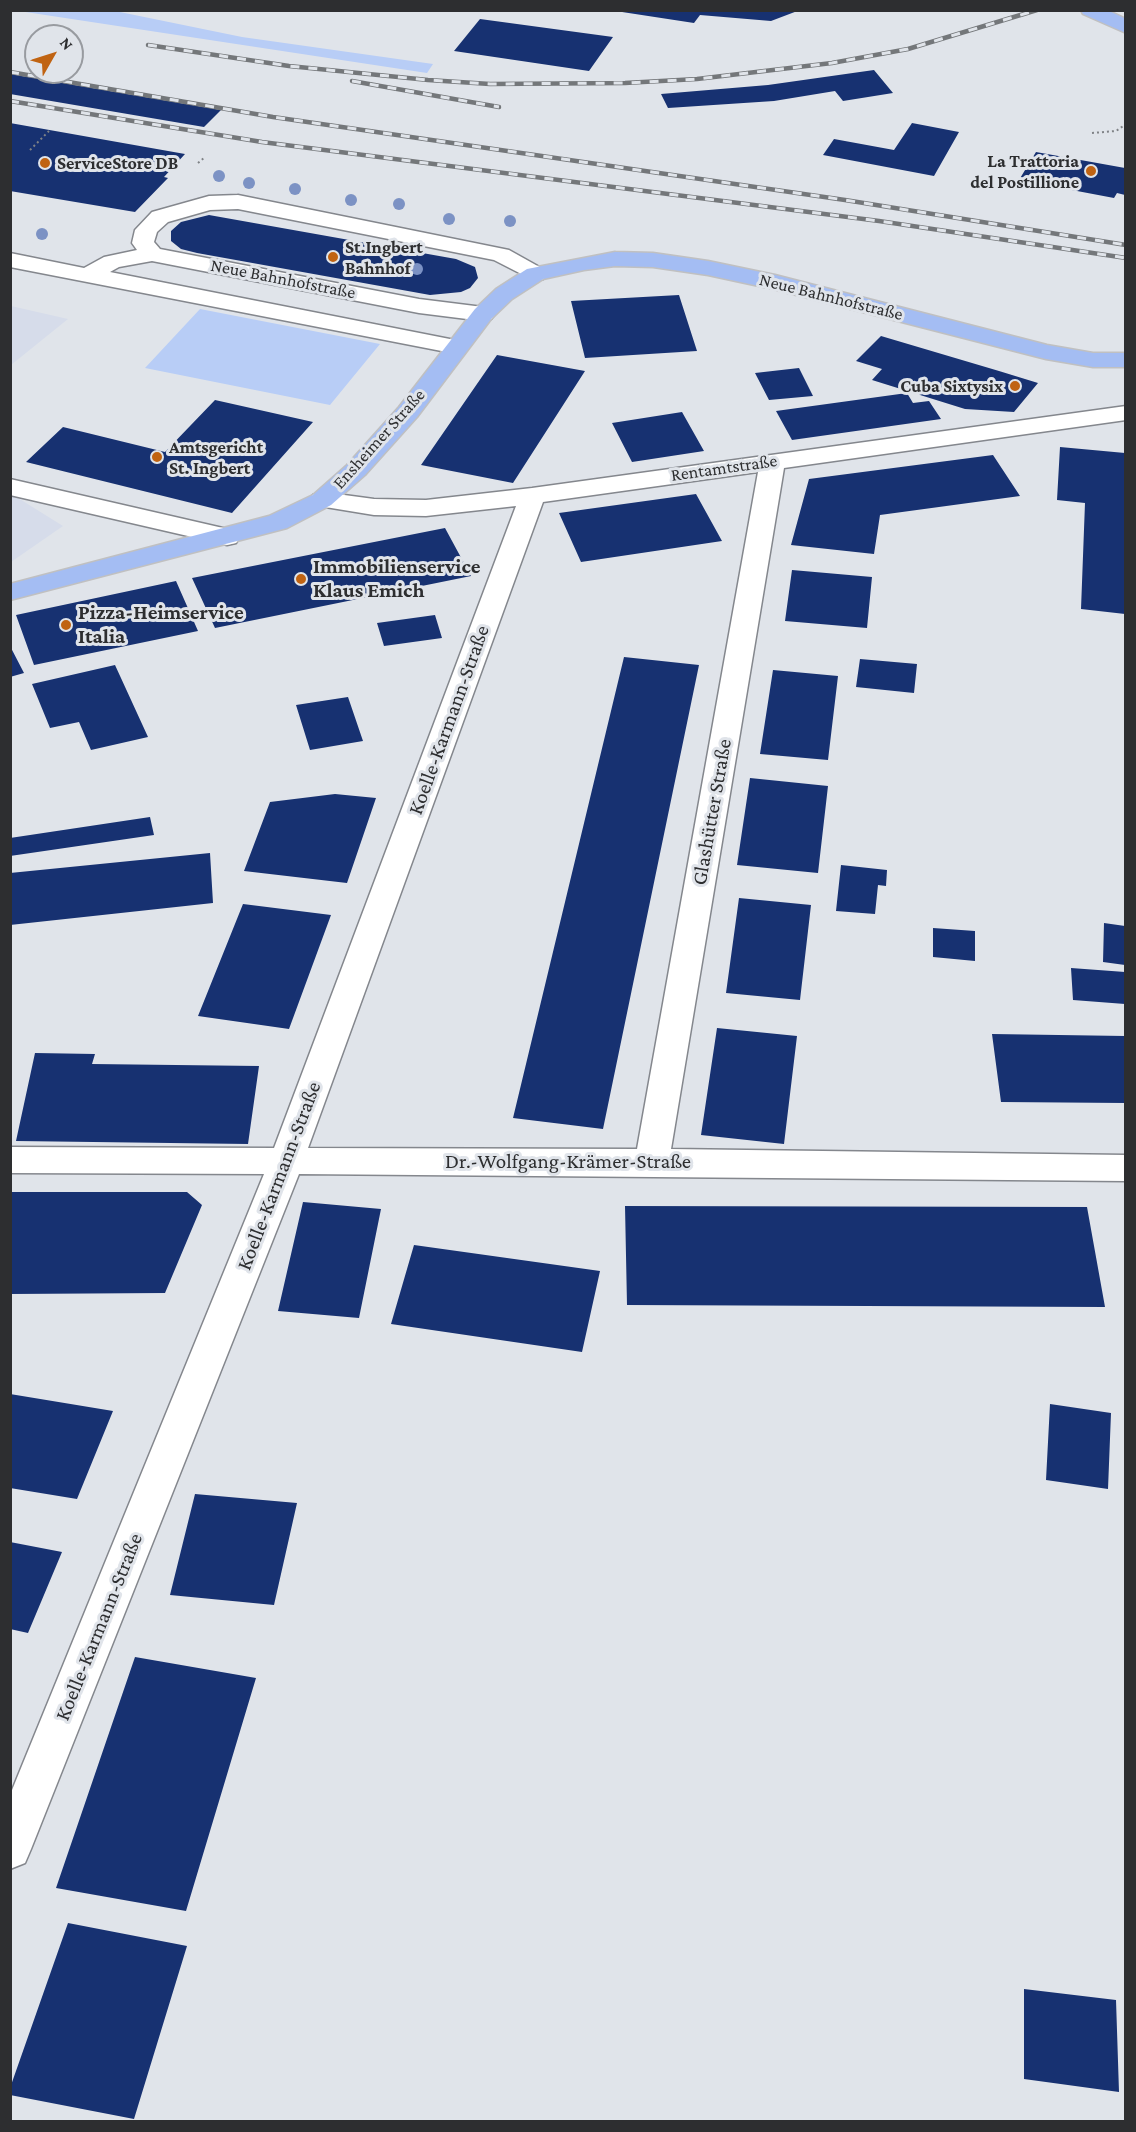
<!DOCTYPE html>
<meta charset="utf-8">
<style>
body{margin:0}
#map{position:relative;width:1136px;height:2132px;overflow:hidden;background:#e0e4ea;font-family:"Crimson Pro",serif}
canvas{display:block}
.frame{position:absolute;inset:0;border:12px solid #2d2e30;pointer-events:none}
.north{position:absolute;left:24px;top:24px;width:60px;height:60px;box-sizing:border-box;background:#e0e4ea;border:2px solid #989ba0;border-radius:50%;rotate:51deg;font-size:16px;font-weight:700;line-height:24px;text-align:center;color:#2d2e30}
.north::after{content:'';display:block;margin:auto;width:21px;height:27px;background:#c06312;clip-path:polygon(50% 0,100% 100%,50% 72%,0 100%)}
</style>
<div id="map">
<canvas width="1136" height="2132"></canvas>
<div class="frame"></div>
<div class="north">N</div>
</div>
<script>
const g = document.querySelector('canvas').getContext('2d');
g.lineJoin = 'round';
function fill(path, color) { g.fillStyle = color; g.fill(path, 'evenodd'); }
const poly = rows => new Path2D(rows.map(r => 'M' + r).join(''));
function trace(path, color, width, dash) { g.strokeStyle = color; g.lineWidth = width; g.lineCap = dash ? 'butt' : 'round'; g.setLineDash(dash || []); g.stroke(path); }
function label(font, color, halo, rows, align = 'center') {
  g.font = font + ' "Crimson Pro",serif'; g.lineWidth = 6; g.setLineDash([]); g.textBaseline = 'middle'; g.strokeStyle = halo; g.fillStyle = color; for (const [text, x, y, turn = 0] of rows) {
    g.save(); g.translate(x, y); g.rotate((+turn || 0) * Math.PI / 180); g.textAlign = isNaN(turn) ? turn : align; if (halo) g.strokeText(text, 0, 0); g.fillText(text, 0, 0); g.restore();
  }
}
const built = poly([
 [11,306,68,319,11,365],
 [10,493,63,526,11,562,10,562]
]);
const green = poly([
 [19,11,115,11,242,37,433,64,427,73],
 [200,309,380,344,330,405,145,368]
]);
const building = poly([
 [609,10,800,10,771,21,700,15,694,23],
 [480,19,613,37,589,71,454,51],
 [874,70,893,93,843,101,835,91,774,101,668,108,661,94,768,85],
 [10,74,221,110,204,127,10,94],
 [10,123,185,154,164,177,168,178,135,212,10,191],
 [912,123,959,132,934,176,823,155,834,139,894,150],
 [1036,152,1125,168,1125,195,1117,193,1114,198,1019,180],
 [209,215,456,259,475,267,478,278,470,288,461,292,430,295,197,253,181,249,171,241,171,231,181,222],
 [679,295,697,351,585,358,571,301],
 [881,336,999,371,1038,383,1014,412,965,409,872,380,882,369,856,361],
 [497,355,585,371,513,483,421,465],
 [799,368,813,396,769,400,755,373],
 [907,393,913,403,929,401,941,419,792,440,776,411],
 [215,400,313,422,232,513,26,462,63,427,165,452],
 [682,412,704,451,632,462,612,423],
 [1060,447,1125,453,1125,614,1081,609,1085,503,1057,500],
 [993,455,1020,496,880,515,874,554,791,545,809,479],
 [696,494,722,541,581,562,559,513],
 [445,528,471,576,215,628,192,578],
 [792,570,872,577,867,628,785,621],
 [176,581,198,631,34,665,16,615],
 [435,615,442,638,384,646,377,623],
 [10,646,24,673,10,677],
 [624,657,699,665,603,1129,513,1118],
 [860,659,917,664,914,693,856,687],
 [115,665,148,737,91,750,79,722,50,728,32,684],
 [773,670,838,676,828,760,760,754],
 [348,697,363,741,310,750,296,705],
 [750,778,828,786,818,873,737,865],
 [335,794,376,798,347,883,244,871,270,802],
 [150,817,154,835,10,856,10,838],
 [210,853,213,903,10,925,10,873],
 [841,865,887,870,886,886,878,885,875,914,836,911],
 [739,898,811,905,800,1000,726,993],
 [243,904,331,915,289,1029,198,1016],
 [1104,923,1125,926,1125,965,1103,962],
 [933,928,975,931,975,961,933,957],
 [1071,968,1125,972,1125,1004,1073,1000],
 [717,1028,797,1036,784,1144,701,1135],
 [992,1034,1125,1036,1125,1103,1001,1102],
 [35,1053,95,1054,92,1064,259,1066,248,1144,16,1141],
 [10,1192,187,1192,202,1205,165,1293,10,1294],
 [303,1202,381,1209,359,1318,278,1311],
 [625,1206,1087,1207,1105,1307,627,1305],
 [414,1245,600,1271,582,1352,391,1324],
 [10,1394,113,1411,77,1499,10,1488],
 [1050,1404,1111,1413,1108,1489,1046,1480],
 [195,1494,297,1503,274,1605,170,1595],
 [10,1542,62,1552,28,1633,10,1629],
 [135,1657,256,1678,186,1911,56,1888],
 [68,1923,187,1946,134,2119,10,2095,10,2088],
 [1024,1989,1116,2000,1119,2092,1024,2079]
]);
const path = poly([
 [1092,133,1116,131,1126,124],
 [30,150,49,131],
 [198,163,205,157]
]);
const minor = poly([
 [238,195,509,250,543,269,546,274,543,279,535,281,494,260,238,209,210,210,168,222,157,232,154,242,160,249,419,299,483,307,491,309,495,314,491,319,483,321,419,313,152,261,119,267,110,272,465,342,469,347,465,352,457,354,10,267,10,253,84,268,104,257,137,250,132,243,135,230,152,212,209,196,238,195],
 [1126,406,1126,420,784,468,671,1149,1126,1155,1126,1181,299,1174,31,1849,25,1863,10,1869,10,1795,264,1174,10,1173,10,1147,274,1148,516,506,426,516,374,515,313,505,309,500,313,495,322,492,374,499,426,500,532,488,1126,406],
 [758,472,637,1149,308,1148,543,502,758,472],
 [10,479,236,531,240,537,236,543,227,545,10,495,10,479]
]);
const major = poly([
 [1081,10,1107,10,1126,19,1126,33,1083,14,1081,10],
 [615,252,653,253,708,261,775,275,1047,345,1093,353,1126,353,1126,367,1093,367,1046,359,773,289,708,275,653,267,615,266,584,270,543,279,512,299,491,319,417,417,365,475,331,505,287,528,10,600,10,584,269,516,313,495,347,465,399,407,475,309,496,289,527,269,615,252]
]);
const rail = poly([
 [148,45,289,66,428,80,490,84,625,83,697,79,832,63,908,49,1037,10],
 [10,72,273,117,845,200,1126,245],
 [352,81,499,107],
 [10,101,262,142,879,221,1126,258]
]);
const trees = [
 [219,176],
 [249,183],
 [295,189],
 [351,200],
 [399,204],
 [449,219],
 [510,221],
 [42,234],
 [417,269]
];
const markers = [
 [45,163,6,"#c06312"],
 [1091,171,6,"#c06312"],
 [333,257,6,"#c06312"],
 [1015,386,6,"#c06312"],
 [157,457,6,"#c06312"],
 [301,579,6,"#c06312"],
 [66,625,6,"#c06312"]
];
const farPoinames = [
 ["La Trattoria",1079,161,"right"],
 ["del Postillione",1079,182,"right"],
 ["ServiceStore DB",57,163],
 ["St.Ingbert",345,247],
 ["Bahnhof",345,268],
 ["Cuba Sixtysix",1003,386,"right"],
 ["Amtsgericht",169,447],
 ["St. Ingbert",169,468]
];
const farStreetnames = [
 ["Neue Bahnhofstraße",283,279,11],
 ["Neue Bahnhofstraße",831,297,14],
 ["Ensheimer Straße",379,439,-48],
 ["Rentamtstraße",724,468,-8]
];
const poiNames = [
 ["Immobilienservice",313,567],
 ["Klaus Emich",313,591],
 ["Pizza-Heimservice",78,613],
 ["Italia",78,637]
];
const streetNames = [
 ["Koelle-Karmann-Straße",449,720,-70],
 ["Glashütter Straße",712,812,-80],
 ["Dr.-Wolfgang-Krämer-Straße",568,1162],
 ["Koelle-Karmann-Straße",279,1176,-69],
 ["Koelle-Karmann-Straße",99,1627,-68]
];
fill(built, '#d6dcea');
fill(green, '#b8cdf6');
fill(building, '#173171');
trace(minor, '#84878d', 3);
trace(major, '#c0c0c1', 3);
trace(path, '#7f8286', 2, [2, 3]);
fill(minor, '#fff');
fill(major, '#a4bdf3');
trace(rail, '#74777a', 4.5);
trace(rail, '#e0e4ea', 3, [9]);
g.fillStyle = '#7c92c4';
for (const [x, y] of trees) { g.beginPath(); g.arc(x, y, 6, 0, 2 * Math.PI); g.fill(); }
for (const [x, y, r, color] of markers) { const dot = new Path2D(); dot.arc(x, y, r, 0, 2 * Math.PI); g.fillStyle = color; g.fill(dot); trace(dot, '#e0e4ea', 2); }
label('bold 18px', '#2d2e30', '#e0e4ea', farPoinames, 'left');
label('18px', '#2d2e30', '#e0e4ea', farStreetnames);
label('bold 21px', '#2d2e30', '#e0e4ea', poiNames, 'left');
label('21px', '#2d2e30', '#e0e4ea', streetNames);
</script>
